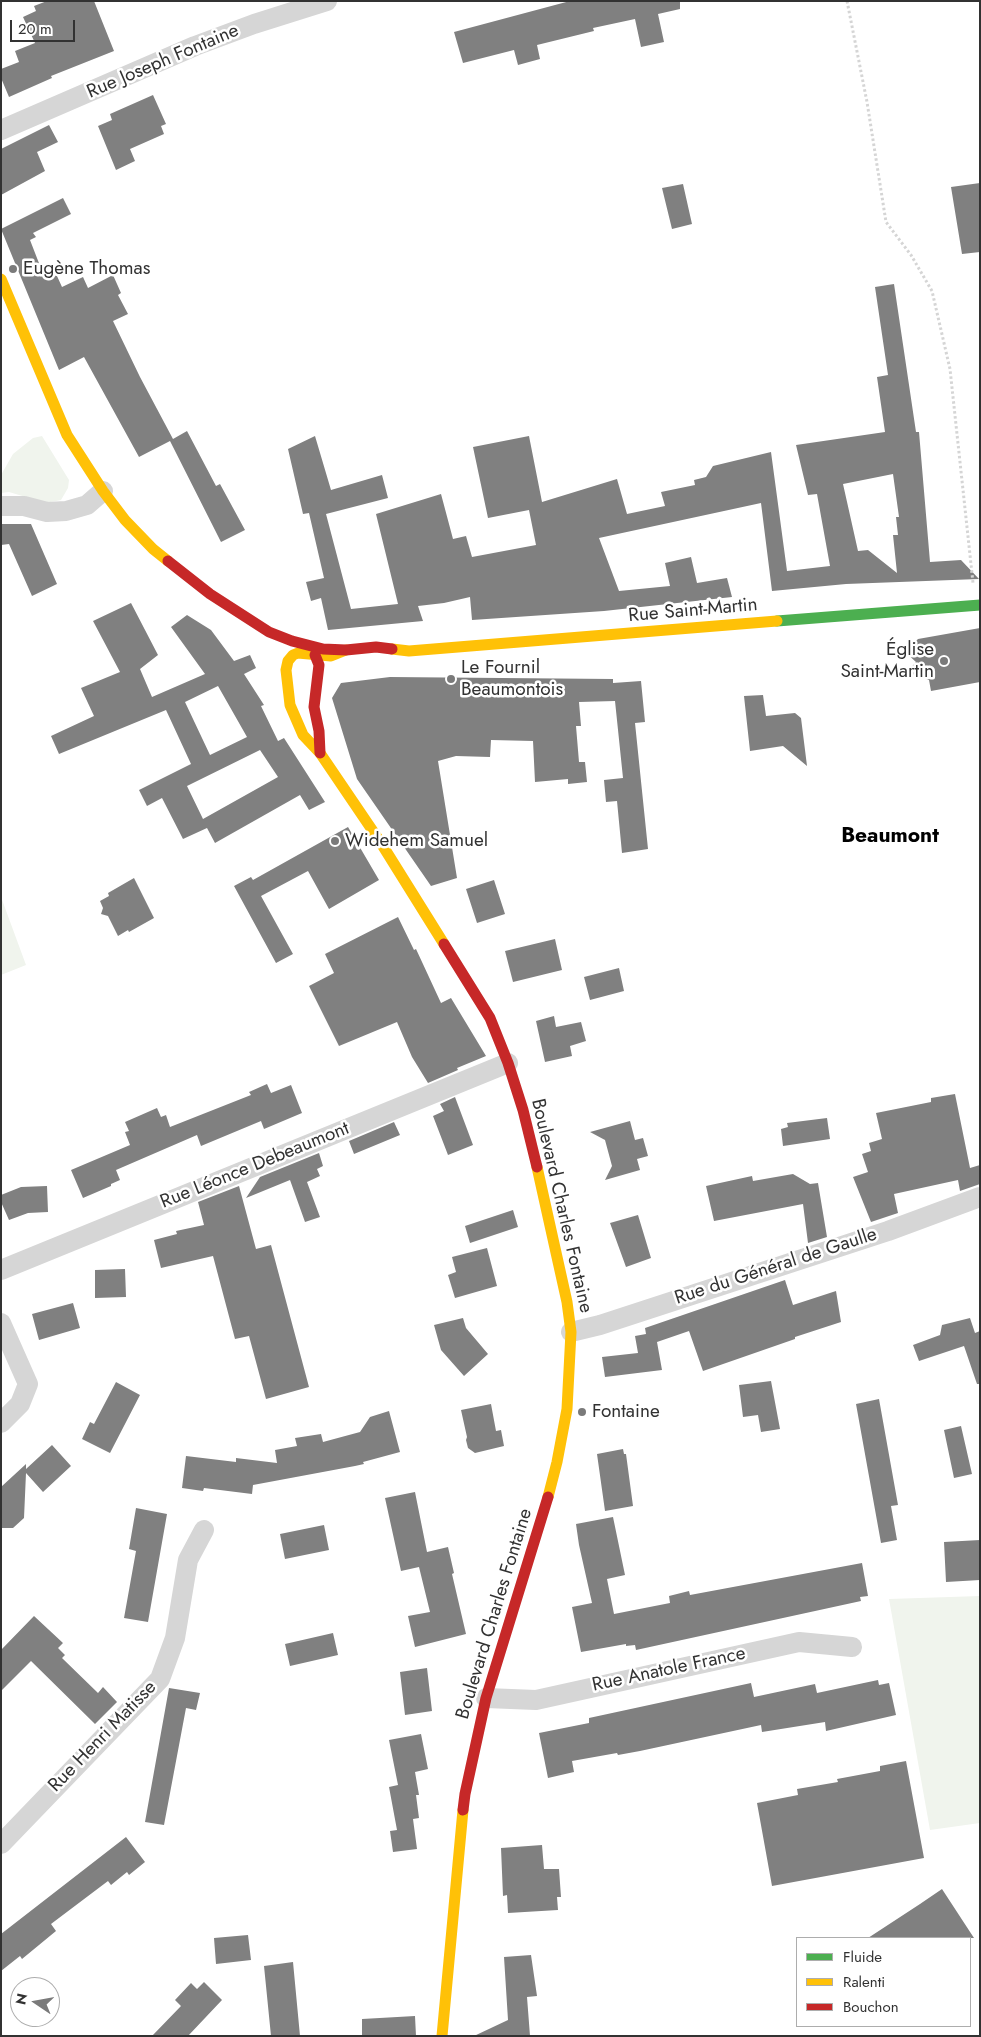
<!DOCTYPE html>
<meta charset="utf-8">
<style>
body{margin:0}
#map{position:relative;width:981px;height:2037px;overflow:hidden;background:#fff;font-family:Jost,sans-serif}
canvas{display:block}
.frame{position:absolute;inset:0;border:2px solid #323232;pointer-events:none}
.legend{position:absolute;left:796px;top:1937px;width:175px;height:90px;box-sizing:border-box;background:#fff;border:1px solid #adadad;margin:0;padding:6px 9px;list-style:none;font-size:15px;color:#323232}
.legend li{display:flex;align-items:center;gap:10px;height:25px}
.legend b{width:25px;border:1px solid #adadad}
.north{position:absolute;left:10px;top:1977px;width:50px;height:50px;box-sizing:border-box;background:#fff;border:1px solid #adadad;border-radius:50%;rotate:282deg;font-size:14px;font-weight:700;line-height:20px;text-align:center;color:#323232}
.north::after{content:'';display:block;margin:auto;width:18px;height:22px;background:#7a7a7a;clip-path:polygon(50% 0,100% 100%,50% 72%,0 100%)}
.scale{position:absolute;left:10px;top:20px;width:65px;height:22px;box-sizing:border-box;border:2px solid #323232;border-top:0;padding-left:6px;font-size:15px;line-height:18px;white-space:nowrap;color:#323232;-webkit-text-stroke:4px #fff;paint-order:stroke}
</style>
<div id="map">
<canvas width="981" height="2037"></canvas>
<div class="frame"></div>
<ul class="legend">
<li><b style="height:6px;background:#4caf50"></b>Fluide</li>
<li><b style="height:6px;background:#ffc107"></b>Ralenti</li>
<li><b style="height:6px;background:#c62828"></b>Bouchon</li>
</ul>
<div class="north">N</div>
<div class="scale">20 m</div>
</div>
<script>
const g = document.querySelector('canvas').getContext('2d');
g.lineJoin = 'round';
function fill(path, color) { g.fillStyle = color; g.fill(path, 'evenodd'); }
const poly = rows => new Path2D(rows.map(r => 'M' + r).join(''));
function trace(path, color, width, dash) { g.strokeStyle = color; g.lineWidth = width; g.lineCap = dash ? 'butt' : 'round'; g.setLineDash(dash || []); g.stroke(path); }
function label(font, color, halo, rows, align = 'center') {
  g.font = font + ' Jost,sans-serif'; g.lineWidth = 5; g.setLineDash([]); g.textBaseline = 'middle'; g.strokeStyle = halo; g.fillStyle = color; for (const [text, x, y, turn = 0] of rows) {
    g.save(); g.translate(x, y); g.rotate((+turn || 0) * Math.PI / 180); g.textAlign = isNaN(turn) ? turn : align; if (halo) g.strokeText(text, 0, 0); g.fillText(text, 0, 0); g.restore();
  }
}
const green = poly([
 [42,436,69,480,68,488,61,500,46,503,9,492,1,493,1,475,13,454,33,438],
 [1,897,26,965,1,975],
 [980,1596,980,1823,930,1830,889,1599]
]);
const building = poly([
 [47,1,94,1,114,51,51,76,52,78,9,97,1,78,1,69,19,62,15,51,35,43,23,17,36,11,34,6],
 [570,1,680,1,680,9,658,14,664,42,641,47,635,19,593,28,594,31,537,45,540,59,518,65,514,50,463,63,454,32],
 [153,95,166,124,161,126,164,134,130,149,135,161,116,170,98,126,112,120,110,114],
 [49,125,58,142,37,152,45,171,1,195,1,149],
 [980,183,980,252,962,254,951,187],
 [683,184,692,224,672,229,662,188],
 [63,198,71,214,33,233,36,237,30,240,42,271,57,276,62,287,83,277,88,288,113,275,121,293,118,295,128,314,113,321,140,377,173,439,187,431,216,486,220,484,245,530,221,542,170,441,139,457,84,357,59,370,1,229],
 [894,284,916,432,919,432,930,562,961,560,979,579,846,584,772,591,761,503,599,538,619,591,670,586,665,563,691,557,697,583,727,578,732,597,604,611,472,620,470,597,444,603,418,606,423,621,328,630,321,598,311,601,306,582,324,578,309,513,303,514,288,449,315,436,331,490,382,475,388,498,326,514,351,609,398,604,376,514,441,494,453,539,466,536,472,557,536,545,529,510,488,518,473,447,529,436,542,502,617,479,627,514,665,506,661,492,695,485,694,480,706,477,713,466,771,452,787,571,830,566,817,494,808,495,796,445,885,432,877,377,888,375,875,287],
 [893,474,899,517,896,517,898,535,893,535,897,573,868,550,858,551,843,484],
 [1,524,31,524,57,584,32,596,9,544,1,545],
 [131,603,158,655,140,669,152,697,205,674,171,627,187,615,211,630,234,661,250,655,256,668,244,674,264,705,261,706,278,741,284,738,325,802,309,810,300,795,215,843,207,828,183,839,162,798,147,806,139,790,191,764,166,710,59,754,51,736,94,716,81,688,120,672,93,621],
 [218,686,247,737,210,755,185,702],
 [260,750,278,777,203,819,187,786],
 [980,628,980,682,931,691,929,680,907,672,916,662,905,652,918,639],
 [390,677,613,679,613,683,641,681,645,722,635,723,648,849,622,853,617,801,606,802,604,780,623,778,615,701,579,702,581,726,576,726,579,762,585,762,587,782,568,784,568,779,535,782,533,741,491,740,490,757,456,756,438,761,457,878,431,886,357,779,332,698,341,683],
 [763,695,766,716,795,713,801,718,807,766,783,746,750,751,744,696],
 [348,827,379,880,329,909,308,871,261,896,293,954,276,963,234,886,251,877,253,880],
 [134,878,154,918,129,932,128,930,118,936,108,916,101,914,103,908,100,901,109,896,108,893],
 [494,880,505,914,477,923,466,889],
 [398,917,414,950,416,949,441,1003,451,998,486,1056,457,1068,458,1070,428,1083,412,1057,397,1022,339,1046,309,986,334,973,325,954],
 [555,939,562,970,513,982,505,951],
 [619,968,624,991,590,1000,584,977],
 [554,1016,556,1027,581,1022,586,1041,570,1046,572,1056,545,1062,536,1021],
 [267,1084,271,1093,291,1085,302,1113,264,1129,261,1121,201,1146,197,1135,116,1170,120,1180,111,1184,111,1186,83,1198,71,1170,130,1145,125,1132,129,1131,125,1122,157,1108,161,1117,166,1115,170,1127,251,1095,249,1092],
 [955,1094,970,1168,980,1165,980,1184,960,1191,958,1180,894,1194,898,1213,871,1222,853,1177,868,1172,862,1154,871,1151,869,1143,882,1139,876,1113,931,1102,931,1098],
 [455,1097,473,1145,448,1155,433,1116,444,1111,440,1104],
 [827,1118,830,1139,783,1146,781,1129,788,1127,787,1123],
 [630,1121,635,1140,643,1138,648,1156,637,1159,640,1170,605,1180,612,1166,605,1140,590,1132],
 [394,1122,400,1135,354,1154,349,1141],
 [319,1153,323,1166,317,1169,320,1176,307,1182,320,1217,305,1222,290,1180,246,1198,260,1177],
 [793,1174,810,1184,818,1183,827,1237,808,1243,803,1204,714,1221,706,1186,752,1176,753,1181],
 [47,1186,48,1212,28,1213,9,1220,1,1202,1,1195,21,1187],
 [239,1186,256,1249,271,1245,309,1387,266,1399,249,1336,235,1339,213,1256,161,1268,154,1240,177,1234,176,1231,204,1225,198,1202],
 [513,1210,518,1227,470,1243,465,1226],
 [638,1215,651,1258,626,1267,610,1223],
 [487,1248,497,1286,455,1298,448,1275,456,1272,452,1257],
 [125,1269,126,1297,95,1298,95,1270],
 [785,1280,793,1305,836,1291,841,1322,795,1337,795,1339,703,1371,689,1331,657,1342,662,1370,605,1377,602,1357,638,1353,635,1336,646,1334,645,1328],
 [73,1303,80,1328,39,1340,32,1314],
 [463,1318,466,1328,488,1354,464,1376,441,1350,434,1325],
 [970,1318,975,1333,980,1331,980,1384,977,1384,964,1346,919,1361,913,1345,940,1335,942,1325],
 [771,1381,780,1429,761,1432,758,1415,743,1417,739,1385],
 [116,1382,140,1395,110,1453,82,1439,90,1422,94,1424],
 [879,1399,898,1505,891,1506,897,1540,881,1543,856,1404],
 [491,1404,496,1431,501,1430,504,1446,475,1453,468,1448,466,1440,467,1437,461,1410],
 [389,1411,400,1452,363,1462,364,1464,355,1466,253,1485,252,1494,204,1488,203,1491,182,1488,186,1456,236,1462,236,1458,277,1463,275,1450,297,1446,295,1438,321,1434,323,1442,360,1432,370,1417],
 [961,1426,972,1474,954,1478,944,1430],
 [52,1445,71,1466,43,1492,26,1473,24,1518,13,1528,1,1528,1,1487,26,1464,26,1469],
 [623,1449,624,1454,626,1454,633,1506,605,1511,597,1454],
 [415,1492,427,1552,448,1547,454,1573,452,1574,466,1634,415,1647,408,1616,430,1612,419,1567,401,1571,385,1498],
 [136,1508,167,1514,148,1622,124,1618,136,1551,129,1549],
 [613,1517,625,1575,607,1579,614,1614,670,1603,669,1596,689,1591,690,1595,862,1563,868,1596,860,1597,861,1601,636,1650,635,1645,626,1646,626,1644,581,1652,572,1607,592,1603,579,1545,576,1524],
 [324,1525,329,1550,285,1559,280,1534],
 [980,1540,980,1580,946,1582,944,1542],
 [34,1616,63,1643,58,1648,65,1655,62,1658,98,1693,103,1687,117,1702,95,1724,31,1661,1,1691,1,1650],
 [333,1633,338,1655,290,1666,285,1644],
 [427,1668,432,1711,405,1715,400,1672],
 [878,1680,879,1685,889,1683,896,1715,826,1731,825,1722,762,1732,761,1725,640,1751,618,1755,617,1753,572,1761,574,1772,548,1778,539,1733,589,1723,589,1718,751,1683,754,1697,815,1684,817,1693],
 [169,1688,200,1693,196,1710,186,1708,164,1825,145,1822],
 [421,1734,428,1769,415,1772,419,1795,416,1795,419,1818,413,1819,417,1849,393,1852,390,1831,397,1830,389,1787,398,1785,389,1740],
 [906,1761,924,1858,772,1886,757,1803,798,1795,797,1789,838,1782,837,1779,880,1771,880,1766],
 [126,1837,145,1862,129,1875,127,1872,111,1885,108,1881,51,1924,56,1931,22,1959,20,1956,1,1971,1,1934],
 [542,1845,544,1869,559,1869,561,1897,557,1897,558,1910,508,1913,507,1895,503,1896,501,1848],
 [942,1889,974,1938,868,1938,920,1904],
 [248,1935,251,1960,216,1964,214,1938],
 [531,1955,537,1996,527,1997,530,2036,474,2036,508,2020,504,1957],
 [293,1962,300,2036,271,2036,264,1966],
 [204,1982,222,2000,188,2036,152,2036,181,2006,175,2000,191,1983,197,1989],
 [415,2016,416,2036,362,2036,362,2019]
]);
const path = poly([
 [847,1,867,102,886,222,911,255,932,291,950,369,973,583]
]);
const street = poly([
 [1,130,195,46,254,24,327,1],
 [1,506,24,506,47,512,66,511,87,505,103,491],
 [1,1270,508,1063],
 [1,1323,28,1384,20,1404,1,1423],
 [571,1332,600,1325,888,1231,980,1197],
 [486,1698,536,1700,799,1642,852,1647],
 [1,1844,160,1679,175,1638,188,1560,204,1530]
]);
const fast = poly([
 [777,621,980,605]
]);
const slow = poly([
 [1,279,67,435,103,491,125,520,153,549,168,561],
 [392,649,409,651,777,621],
 [346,650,331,656,298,653,293,655,288,661,286,670,290,705,303,735,320,753,381,843,444,944],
 [537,1167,567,1302,571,1332,567,1409,557,1462,548,1497],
 [442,2036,463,1810]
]);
const jam = poly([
 [168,561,210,594,269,632,292,641,323,649,346,650,376,647,392,649],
 [315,655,319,665,314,707,319,731,320,753],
 [444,944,490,1018,508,1063,523,1110,537,1167],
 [463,1810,465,1794,486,1698,548,1497]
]);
const markers = [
 [13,269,5,"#7a7a7a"],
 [944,661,5,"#7a7a7a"],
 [451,679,5,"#7a7a7a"],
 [335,841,5,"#7a7a7a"],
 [582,1412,5,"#7a7a7a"]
];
const streetNames = [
 ["Rue Joseph Fontaine",163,62,-23],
 ["Rue Saint-Martin",693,611,-5],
 ["Rue Léonce Debeaumont",255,1166,-22],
 ["Boulevard Charles Fontaine",561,1206,77],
 ["Rue du Général de Gaulle",776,1267,-18],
 ["Boulevard Charles Fontaine",495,1614,-73],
 ["Rue Anatole France",669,1670,-12],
 ["Rue Henri Matisse",103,1737,-46]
];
const poiNames = [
 ["Eugène Thomas",23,269],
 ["Église",934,650,"right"],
 ["Saint-Martin",934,672,"right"],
 ["Le Fournil",461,668],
 ["Beaumontois",461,690],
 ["Widehem Samuel",345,841],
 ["Fontaine",592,1412]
];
const quarterNames = [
 ["Beaumont",890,837]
];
fill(green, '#f0f4ed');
fill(building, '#808080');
trace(path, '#d5d5d5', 3, [2.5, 2.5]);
trace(street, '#d6d6d6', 20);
trace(fast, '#4caf50', 11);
trace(slow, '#ffc107', 11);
trace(jam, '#c62828', 11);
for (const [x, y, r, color] of markers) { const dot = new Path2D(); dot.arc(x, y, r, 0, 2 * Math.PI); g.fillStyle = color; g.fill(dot); trace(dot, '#fff', 2); }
label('19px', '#323232', '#fff', streetNames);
label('19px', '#323232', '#fff', poiNames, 'left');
label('bold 21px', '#000', '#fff', quarterNames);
</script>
